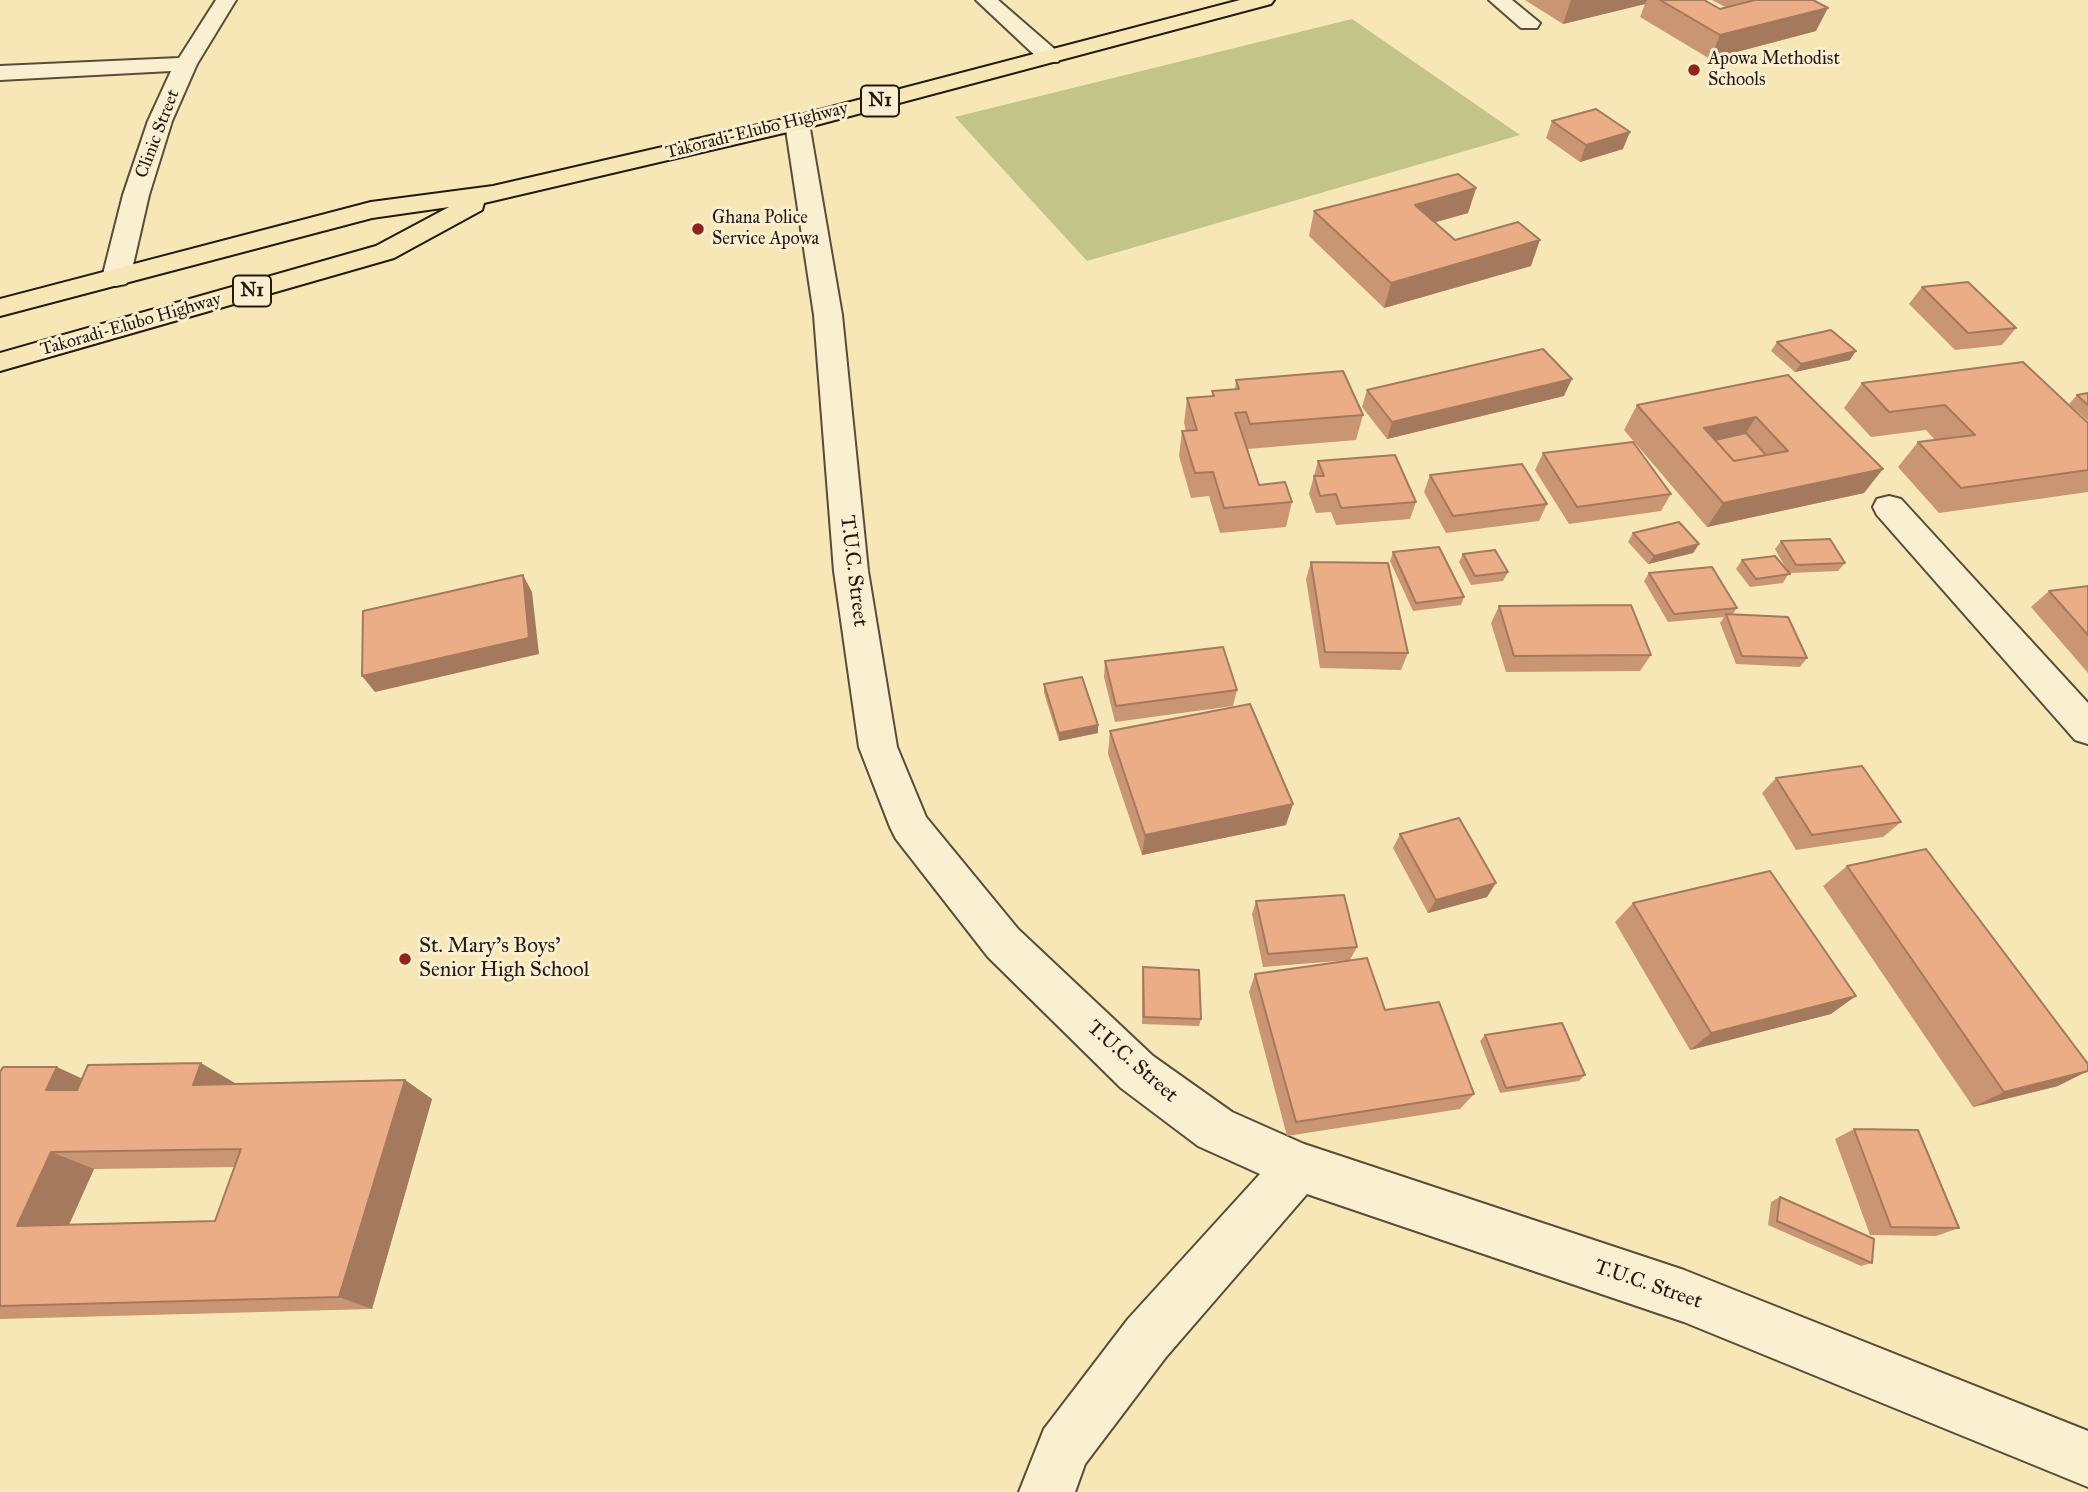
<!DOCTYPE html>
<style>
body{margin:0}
canvas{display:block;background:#f7e7b6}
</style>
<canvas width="2088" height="1492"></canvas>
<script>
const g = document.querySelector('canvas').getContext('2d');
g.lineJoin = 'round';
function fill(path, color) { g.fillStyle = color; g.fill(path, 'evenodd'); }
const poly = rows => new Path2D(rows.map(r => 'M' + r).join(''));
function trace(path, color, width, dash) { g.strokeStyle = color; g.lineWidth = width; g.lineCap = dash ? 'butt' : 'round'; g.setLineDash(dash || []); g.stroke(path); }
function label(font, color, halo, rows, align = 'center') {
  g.font = font + ' "IM FELL Great Primer",serif'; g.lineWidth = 6; g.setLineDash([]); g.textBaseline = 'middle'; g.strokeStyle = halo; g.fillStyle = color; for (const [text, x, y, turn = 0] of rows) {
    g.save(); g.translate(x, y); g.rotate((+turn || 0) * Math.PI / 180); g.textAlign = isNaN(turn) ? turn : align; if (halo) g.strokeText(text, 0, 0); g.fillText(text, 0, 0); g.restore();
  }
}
const green = poly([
 [1352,19,1520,135,1087,261,955,117]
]);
const minor = poly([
 [216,0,236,0,197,64,172,121,149,195,130,278,126,284,116,286,106,284,102,278,123,195,148,121,171,71,0,80,0,66,179,58,216,0],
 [976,0,998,0,1058,52,1061,57,1058,62,1042,62,976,0],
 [1489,0,1512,0,1540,23,1537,28,1521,28,1489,0],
 [797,116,805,118,809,123,842,315,868,571,897,747,926,817,1018,929,1153,1056,1232,1112,1304,1144,1684,1270,2088,1431,2088,1487,1684,1322,1307,1194,1166,1357,1085,1464,1075,1492,1019,1492,1044,1429,1128,1319,1260,1174,1198,1146,1121,1088,988,957,896,839,890,827,859,747,834,571,814,315,785,123,789,118,797,116],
 [1889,496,1901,499,2088,703,2088,744,2075,740,1877,515,1873,507,1877,499,1889,496]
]);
const highway = poly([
 [1240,0,1274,0,1271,4,805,128,484,203,482,210,394,258,0,371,0,353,376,246,449,207,372,218,0,316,0,299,371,202,493,186,793,117,1240,0]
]);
const wall = poly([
 [1525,0,1704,0,1720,9,1725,7,1712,0,1817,0,1814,1,1816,31,1710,59,1640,17,1645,4,1563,24],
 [1552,121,1623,149,1580,162,1546,138],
 [1476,188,1468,213,1435,222,1455,240,1531,266,1384,308,1309,236,1314,211],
 [1922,287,2016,328,2002,345,1955,350,1909,304],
 [1777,342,1850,360,1795,372,1771,351],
 [1788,375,1864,493,1707,527,1624,430,1637,405],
 [1236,380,1363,415,1356,440,1247,449,1259,485,1292,502,1286,527,1220,533,1209,496,1191,498,1179,456,1182,431,1186,431,1184,423,1187,398,1212,396,1212,391,1235,389],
 [1862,383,2088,423,2088,492,1939,513,1898,467,1918,442,1935,440,1926,430,1871,437,1844,408],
 [1367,390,1564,396,1387,439,1362,407],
 [2088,393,2088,421,2069,404,2077,395],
 [1543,453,1671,494,1661,511,1569,524,1535,470],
 [1318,461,1416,502,1410,519,1336,525,1331,512,1316,513,1309,494],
 [1430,475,1547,504,1539,521,1446,533,1424,492],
 [1633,533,1699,544,1693,553,1648,564,1628,542],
 [1781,541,1845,563,1838,571,1789,573,1783,583,1750,587,1736,569,1742,560,1788,572,1775,549],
 [1393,552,1464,597,1461,605,1413,611,1390,561],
 [1463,554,1508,572,1503,581,1471,585,1459,562],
 [1311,562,1408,653,1401,670,1320,668,1306,579],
 [1649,573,1737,608,1732,615,1807,658,1800,667,1736,664,1720,623,1724,617,1668,622,1644,581],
 [2088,586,2088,673,2031,607,2049,591],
 [1499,606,1651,655,1640,671,1506,672,1491,623],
 [1105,661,1237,690,1233,706,1115,722,1104,677],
 [1044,684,1098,733,1059,741,1044,693],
 [1110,731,1286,825,1142,855,1108,754],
 [1776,778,1901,822,1883,837,1796,850,1762,793],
 [1400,834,1487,897,1428,913,1393,848],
 [1847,866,2058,1086,1973,1107,1823,886],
 [1256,901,1357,947,1350,960,1263,967,1252,914],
 [1633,903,1831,1014,1690,1050,1615,922],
 [1143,967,1201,1019,1199,1026,1142,1024,1142,973],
 [1255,974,1385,1010,1474,1094,1460,1109,1287,1136,1249,992],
 [1485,1035,1585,1075,1579,1081,1500,1093,1480,1041],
 [0,1072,82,1079,235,1083,235,1084,405,1080,432,1099,372,1309,0,1319],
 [235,1167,215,1221,69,1225,94,1169],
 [1854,1129,1959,1228,1936,1236,1870,1235,1835,1139],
 [1780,1197,1872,1263,1861,1266,1768,1225,1771,1202]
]);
const shadedWall = poly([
 [1571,0,1647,0,1645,4,1563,24],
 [1828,8,1816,31,1710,59,1720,35],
 [1630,132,1623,149,1580,162,1586,145],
 [1476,188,1468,213,1408,230,1415,205],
 [1540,240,1531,266,1384,308,1391,283],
 [1856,351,1850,360,1795,372,1801,364],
 [1572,379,1564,396,1387,439,1392,422],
 [1756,417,1740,442,1700,450,1704,428],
 [1883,469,1864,493,1707,527,1723,503],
 [1699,544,1693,553,1648,564,1654,556],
 [523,575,532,592,539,654,375,692,362,676],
 [1098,725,1098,733,1059,741,1059,733],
 [1293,804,1286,825,1142,855,1145,835],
 [1496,883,1487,897,1428,913,1436,900],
 [1856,996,1831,1014,1690,1050,1711,1033],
 [201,1063,235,1083,228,1104,193,1085],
 [57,1067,98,1086,87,1109,46,1090],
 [2088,1071,2058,1086,1973,1107,2004,1092],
 [405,1080,432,1099,372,1309,339,1297],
 [51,1152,94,1169,62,1240,17,1226]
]);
const building = poly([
 [1660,0,1704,0,1720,9,1755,0,1813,0,1828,8,1720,35,1660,0],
 [1596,109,1630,132,1586,145,1552,121,1596,109],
 [1458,174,1476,188,1415,205,1455,240,1518,222,1540,240,1391,283,1314,211,1458,174],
 [1968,282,2016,328,1968,333,1922,287,1968,282],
 [1831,330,1856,351,1801,364,1777,342,1831,330],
 [1543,349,1572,379,1392,422,1367,390,1543,349],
 [2023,362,2088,423,2088,470,1961,488,1918,442,1975,435,1945,405,1889,412,1862,383,2023,362],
 [1343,371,1363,415,1250,424,1246,412,1235,413,1259,485,1285,482,1292,502,1224,508,1213,472,1195,473,1182,431,1197,430,1187,398,1214,396,1212,391,1239,389,1236,380,1343,371],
 [1788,375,1883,469,1723,503,1637,405,1788,375],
 [1756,417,1788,451,1734,461,1704,428,1756,417],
 [2088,393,2088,405,2077,395,2088,393],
 [1746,433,1766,455,1734,461,1715,440,1746,433],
 [1633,442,1671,494,1577,507,1543,453,1633,442],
 [1395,455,1416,502,1341,508,1336,494,1320,496,1314,476,1324,476,1318,461,1395,455],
 [1522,464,1547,504,1453,516,1430,475,1522,464],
 [1679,522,1699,544,1654,556,1633,533,1679,522],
 [1830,539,1845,563,1796,565,1781,541,1830,539],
 [1439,547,1464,597,1416,603,1393,552,1439,547],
 [1495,550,1508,572,1475,576,1463,554,1495,550],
 [1775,556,1790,574,1756,579,1742,560,1775,556],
 [1311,562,1388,563,1408,653,1325,652,1311,562],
 [1712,567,1737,608,1674,614,1649,573,1712,567],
 [523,575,529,638,362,676,363,611,523,575],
 [2088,586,2088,635,2049,591,2088,586],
 [1631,605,1651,655,1514,656,1499,606,1631,605],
 [1726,614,1788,617,1807,658,1742,656,1726,614],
 [1223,647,1237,690,1116,706,1105,661,1223,647],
 [1082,677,1098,725,1059,733,1044,684,1082,677],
 [1250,704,1293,804,1145,835,1110,731,1250,704],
 [1862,766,1901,822,1812,835,1776,778,1862,766],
 [1459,818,1496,883,1436,900,1400,834,1459,818],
 [1926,849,2088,1064,2088,1071,2004,1092,1847,866,1926,849],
 [1770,871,1856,996,1711,1033,1633,903,1770,871],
 [1344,895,1357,947,1268,954,1256,901,1344,895],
 [1367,958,1385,1010,1439,1002,1474,1094,1296,1122,1255,974,1367,958],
 [1143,967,1199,970,1201,1019,1144,1017,1143,967],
 [1562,1023,1585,1075,1506,1088,1485,1035,1562,1023],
 [201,1063,193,1085,405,1080,339,1297,0,1306,0,1072,3,1067,57,1067,46,1090,77,1090,88,1065,201,1063],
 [241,1149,215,1221,17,1226,51,1152,241,1149],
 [1854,1129,1918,1130,1959,1228,1891,1227,1854,1129],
 [1780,1197,1874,1239,1872,1263,1777,1221,1780,1197]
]);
const markers = [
 [1694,70,7,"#8f2418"],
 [698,229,7,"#8f2418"],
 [405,959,7,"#8f2418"]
];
const farPoinames = [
 ["Apowa Methodist",1708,60],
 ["Schools",1708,81],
 ["Ghana Police",712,219],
 ["Service Apowa",712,240]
];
const farStreetnames = [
 ["Takoradi-Elubo Highway",757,131,-14],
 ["Clinic Street",158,134,-69],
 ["Takoradi-Elubo Highway",131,325,-16]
];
const shields = [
 [880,101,38],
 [252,291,38]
];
const shieldNames = [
 ["N1",880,101],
 ["N1",252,291]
];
const streetNames = [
 ["T.U.C. Street",853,571,83],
 ["T.U.C. Street",1132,1062,41],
 ["T.U.C. Street",1648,1285,19]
];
const poiNames = [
 ["St. Mary's Boys'",419,947],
 ["Senior High School",419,971]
];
fill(green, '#c2c48a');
trace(minor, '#594c3a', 4);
trace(highway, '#241810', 4);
fill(minor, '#faefd0');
fill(highway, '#f7e7b6');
fill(wall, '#ca9572');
fill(shadedWall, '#a4795d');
fill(building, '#ebad85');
trace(building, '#a4795d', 2);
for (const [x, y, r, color] of markers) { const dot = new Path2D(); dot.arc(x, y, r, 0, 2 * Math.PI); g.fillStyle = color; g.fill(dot); trace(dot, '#faefd0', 2.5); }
label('18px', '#241810', '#faefd0', farPoinames, 'left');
label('18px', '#241810', '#faefd0', farStreetnames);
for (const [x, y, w] of shields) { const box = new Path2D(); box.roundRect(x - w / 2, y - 15.5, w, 31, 5); g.fillStyle = '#faefd0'; g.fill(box); trace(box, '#241810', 2); }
label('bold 19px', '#241810', null, shieldNames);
label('21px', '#241810', '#faefd0', streetNames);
label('21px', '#241810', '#faefd0', poiNames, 'left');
</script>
